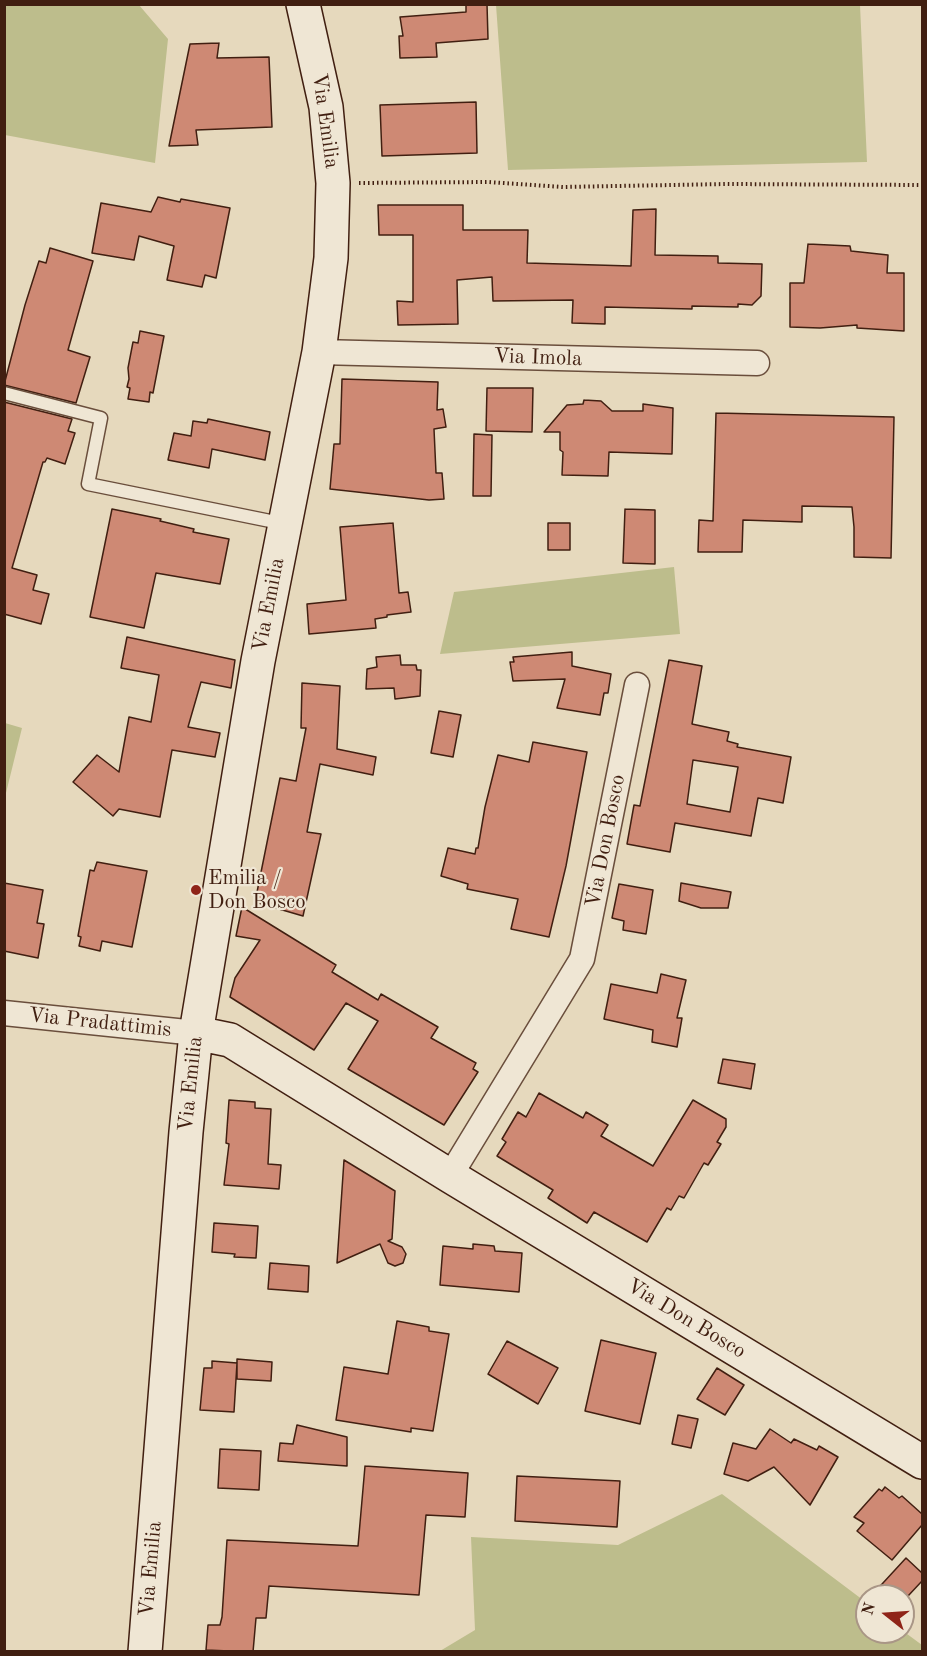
<!DOCTYPE html>
<style>
body{margin:0}
#map{position:relative;width:927px;height:1656px;overflow:hidden;background:#e6d9bd;font-family:"Old Standard TT",serif}
canvas{display:block}
.frame{position:absolute;inset:0;border:6px solid #411f11;pointer-events:none}
.north{position:absolute;left:855px;top:1584px;width:60px;height:60px;box-sizing:border-box;background:#efe6d4;border:2px solid #a99686;border-radius:50%;rotate:287deg;font-size:16px;font-weight:700;line-height:24px;text-align:center;color:#411f11}
.north::after{content:'';display:block;margin:auto;width:21px;height:27px;background:#8f2418;clip-path:polygon(50% 0,100% 100%,50% 72%,0 100%)}
</style>
<div id="map">
<canvas width="927" height="1656"></canvas>
<div class="frame"></div>
<div class="north">N</div>
</div>
<script>
const g = document.querySelector('canvas').getContext('2d');
g.lineJoin = 'round';
function fill(path, color) { g.fillStyle = color; g.fill(path, 'evenodd'); }
const poly = rows => new Path2D(rows.map(r => 'M' + r).join(''));
function trace(path, color, width, dash) { g.strokeStyle = color; g.lineWidth = width; g.lineCap = dash ? 'butt' : 'round'; g.setLineDash(dash || []); g.stroke(path); }
function label(font, color, halo, rows, align = 'center') {
  g.font = font + ' "Old Standard TT",serif'; g.lineWidth = 4.5; g.setLineDash([]); g.textBaseline = 'middle'; g.strokeStyle = halo; g.fillStyle = color; for (const [text, x, y, turn = 0] of rows) {
    g.save(); g.translate(x, y); g.rotate((+turn || 0) * Math.PI / 180); g.textAlign = isNaN(turn) ? turn : align; if (halo) g.strokeText(text, 0, 0); g.fillText(text, 0, 0); g.restore();
  }
}
const green = poly([
 [4,5,139,5,168,39,155,163,5,135],
 [496,5,860,5,867,162,508,170],
 [674,567,680,634,440,654,454,592],
 [5,723,22,728,5,797,4,723],
 [722,1494,867,1603,867,1632,903,1631,922,1645,922,1651,440,1651,475,1630,471,1537,618,1545]
]);
const building = poly([
 [466,4,487,4,488,39,436,43,437,57,400,58,399,36,403,36,400,17,466,12,466,4],
 [219,43,217,58,269,57,272,127,196,130,198,145,169,146,190,44,219,43],
 [476,102,477,153,382,156,380,105,476,102],
 [158,197,180,202,181,199,230,208,216,278,205,275,202,287,167,280,174,246,139,236,134,260,92,253,101,203,151,212,158,197],
 [378,205,463,205,463,230,528,230,527,263,631,266,633,210,656,209,655,255,718,256,718,263,762,264,761,296,752,305,738,304,738,307,692,306,692,309,605,307,605,324,572,323,573,300,493,301,492,277,457,280,458,324,398,325,397,301,413,302,413,235,379,235,378,205],
 [808,244,850,246,851,251,888,255,887,273,904,273,904,331,857,328,857,325,820,328,790,327,790,283,804,283,808,244],
 [50,248,93,261,68,350,90,357,76,403,4,385,25,305,39,261,46,263,50,248],
 [140,331,164,336,153,393,150,392,149,402,128,399,130,388,127,387,129,379,128,368,133,342,138,343,140,331],
 [342,379,438,382,437,410,443,409,446,427,434,429,436,473,442,473,444,499,429,500,330,489,334,444,340,444,342,379],
 [487,388,533,388,532,432,486,431,487,388],
 [584,400,601,401,612,411,643,411,643,404,673,408,672,454,609,452,608,476,562,475,563,452,560,450,560,432,544,432,567,405,583,404,584,400],
 [4,402,72,419,68,431,75,433,65,464,47,458,45,462,43,462,12,568,37,575,33,590,49,594,41,624,4,614,4,402],
 [716,413,894,417,891,558,854,557,854,527,852,507,802,506,802,522,743,520,742,552,698,552,699,520,713,521,716,413],
 [208,419,270,432,265,460,212,449,209,468,168,460,174,433,191,436,193,421,207,423,208,419],
 [474,434,492,435,491,496,473,496,474,434],
 [112,509,161,519,160,521,194,529,193,532,229,539,220,584,156,573,144,628,90,617,112,509],
 [625,509,655,510,655,564,623,563,625,509],
 [393,523,399,593,408,592,411,612,387,615,387,617,375,619,376,628,309,634,307,604,346,600,340,527,393,523],
 [548,523,570,523,570,550,548,550,548,523],
 [127,637,235,660,231,688,201,682,188,727,220,733,215,757,172,750,160,817,119,809,113,816,73,782,97,755,119,772,129,717,151,722,159,675,121,668,127,637],
 [572,652,572,666,611,674,608,693,604,693,600,715,557,708,565,679,513,681,510,662,514,662,513,657,572,652],
 [400,655,401,665,416,665,417,670,421,670,420,696,395,699,394,688,366,689,367,669,377,667,376,657,400,655],
 [669,660,702,666,692,724,729,732,727,741,738,744,737,747,791,757,783,803,758,798,751,836,675,823,670,852,627,844,634,805,640,806,669,660],
 [693,760,738,767,730,812,687,804,693,760],
 [302,683,340,686,337,749,376,757,373,775,320,764,307,832,321,834,303,916,255,902,280,778,296,781,306,728,301,728,302,683],
 [439,711,461,715,453,757,431,753,439,711],
 [533,742,587,752,566,866,549,937,511,929,518,899,467,889,468,884,441,876,448,848,475,854,476,848,478,848,485,807,498,755,529,762,533,742],
 [97,862,147,871,132,947,102,941,100,951,79,946,81,937,78,936,90,870,94,871,97,862],
 [4,883,43,890,37,923,44,924,38,958,4,951,4,883],
 [681,883,731,892,728,908,701,908,679,901,681,883],
 [619,884,653,890,646,934,623,930,624,921,612,918,619,884],
 [242,907,336,965,332,972,378,1000,381,994,438,1027,431,1038,476,1063,473,1069,478,1072,444,1125,348,1069,378,1021,346,1003,314,1050,230,997,235,978,260,940,236,936,242,907],
 [661,974,686,980,677,1018,682,1018,677,1047,652,1042,653,1030,604,1019,611,984,657,993,661,974],
 [723,1059,755,1064,751,1089,718,1083,723,1059],
 [539,1093,583,1118,586,1112,608,1125,601,1136,653,1166,693,1100,726,1119,726,1127,717,1142,721,1144,708,1165,704,1163,684,1198,679,1196,671,1210,667,1208,647,1242,594,1212,587,1223,548,1198,553,1190,497,1156,506,1142,502,1139,518,1112,526,1117,539,1093],
 [229,1100,255,1102,255,1108,271,1109,268,1164,281,1165,279,1189,224,1185,229,1144,226,1143,229,1100],
 [344,1160,395,1191,392,1239,388,1241,402,1247,406,1254,403,1263,395,1266,388,1263,380,1244,337,1263,344,1160],
 [214,1223,258,1226,256,1258,234,1257,235,1254,212,1252,214,1223],
 [473,1244,494,1246,495,1251,522,1253,519,1292,440,1285,443,1246,473,1249,473,1244],
 [270,1263,309,1266,308,1292,268,1289,270,1263],
 [397,1321,429,1327,429,1331,449,1334,433,1431,411,1428,411,1432,336,1420,344,1367,388,1374,397,1321],
 [601,1340,656,1353,640,1424,585,1411,601,1340],
 [507,1341,558,1368,538,1404,488,1374,507,1341],
 [237,1359,272,1362,271,1381,237,1379,237,1359],
 [212,1361,237,1363,234,1412,200,1410,204,1368,212,1368,212,1361],
 [717,1368,744,1385,725,1415,697,1399,717,1368],
 [678,1415,698,1419,691,1448,672,1444,678,1415],
 [297,1425,347,1437,347,1466,278,1461,280,1443,293,1444,297,1425],
 [770,1429,791,1443,794,1439,817,1450,819,1446,838,1457,810,1505,774,1467,748,1481,724,1474,733,1443,756,1449,770,1429],
 [220,1449,261,1451,259,1490,218,1488,220,1449],
 [365,1466,468,1473,465,1517,426,1515,419,1595,269,1586,266,1618,256,1618,253,1652,206,1650,208,1625,220,1625,222,1617,227,1540,358,1546,365,1466],
 [517,1476,620,1481,617,1527,515,1521,517,1476],
 [885,1487,899,1498,902,1496,922,1514,922,1525,892,1560,857,1531,864,1523,854,1517,879,1489,882,1491,885,1487],
 [906,1558,922,1573,922,1581,908,1596,871,1596,906,1558]
]);
const path = poly([
 [359,183,488,182,563,187,726,184,922,185]
]);
const lane = poly([
 [4,393,101,418,88,484,285,524]
]);
const street = poly([
 [319,352,757,363],
 [4,1013,196,1033],
 [450,1176,582,959,637,685]
]);
const secondary = poly([
 [196,1033,230,1040,450,1176,922,1462],
 [145,1652,186,1132,196,1033,258,661,319,352,331,258,333,183,326,107,303,4]
]);
const markers = [
 [196,890,6,"#8f2418"]
];
const streetNames = [
 ["Via Emilia",325,121,82],
 ["Via Imola",538,358,2],
 ["Via Emilia",269,605,-79],
 ["Via Don Bosco",606,841,-79],
 ["Via Pradattimis",100,1023,6],
 ["Via Emilia",191,1084,-84],
 ["Via Don Bosco",686,1319,31],
 ["Via Emilia",151,1569,-85]
];
const poiNames = [
 ["Emilia /",208,878],
 ["Don Bosco",208,902]
];
fill(green, '#bdbd8c');
fill(building, '#ce8974');
trace(building, '#411f11', 1.5);
trace(lane, '#6a4e3c', 15);
trace(street, '#6a4e3c', 27);
trace(secondary, '#411f11', 36);
trace(path, '#411f11', 4, [1.5, 3]);
trace(lane, '#efe6d4', 12);
trace(street, '#efe6d4', 24);
trace(secondary, '#efe6d4', 33);
for (const [x, y, r, color] of markers) { const dot = new Path2D(); dot.arc(x, y, r, 0, 2 * Math.PI); g.fillStyle = color; g.fill(dot); trace(dot, '#efe6d4', 2); }
label('21px', '#411f11', '#efe6d4', streetNames);
label('21px', '#411f11', '#efe6d4', poiNames, 'left');
</script>
